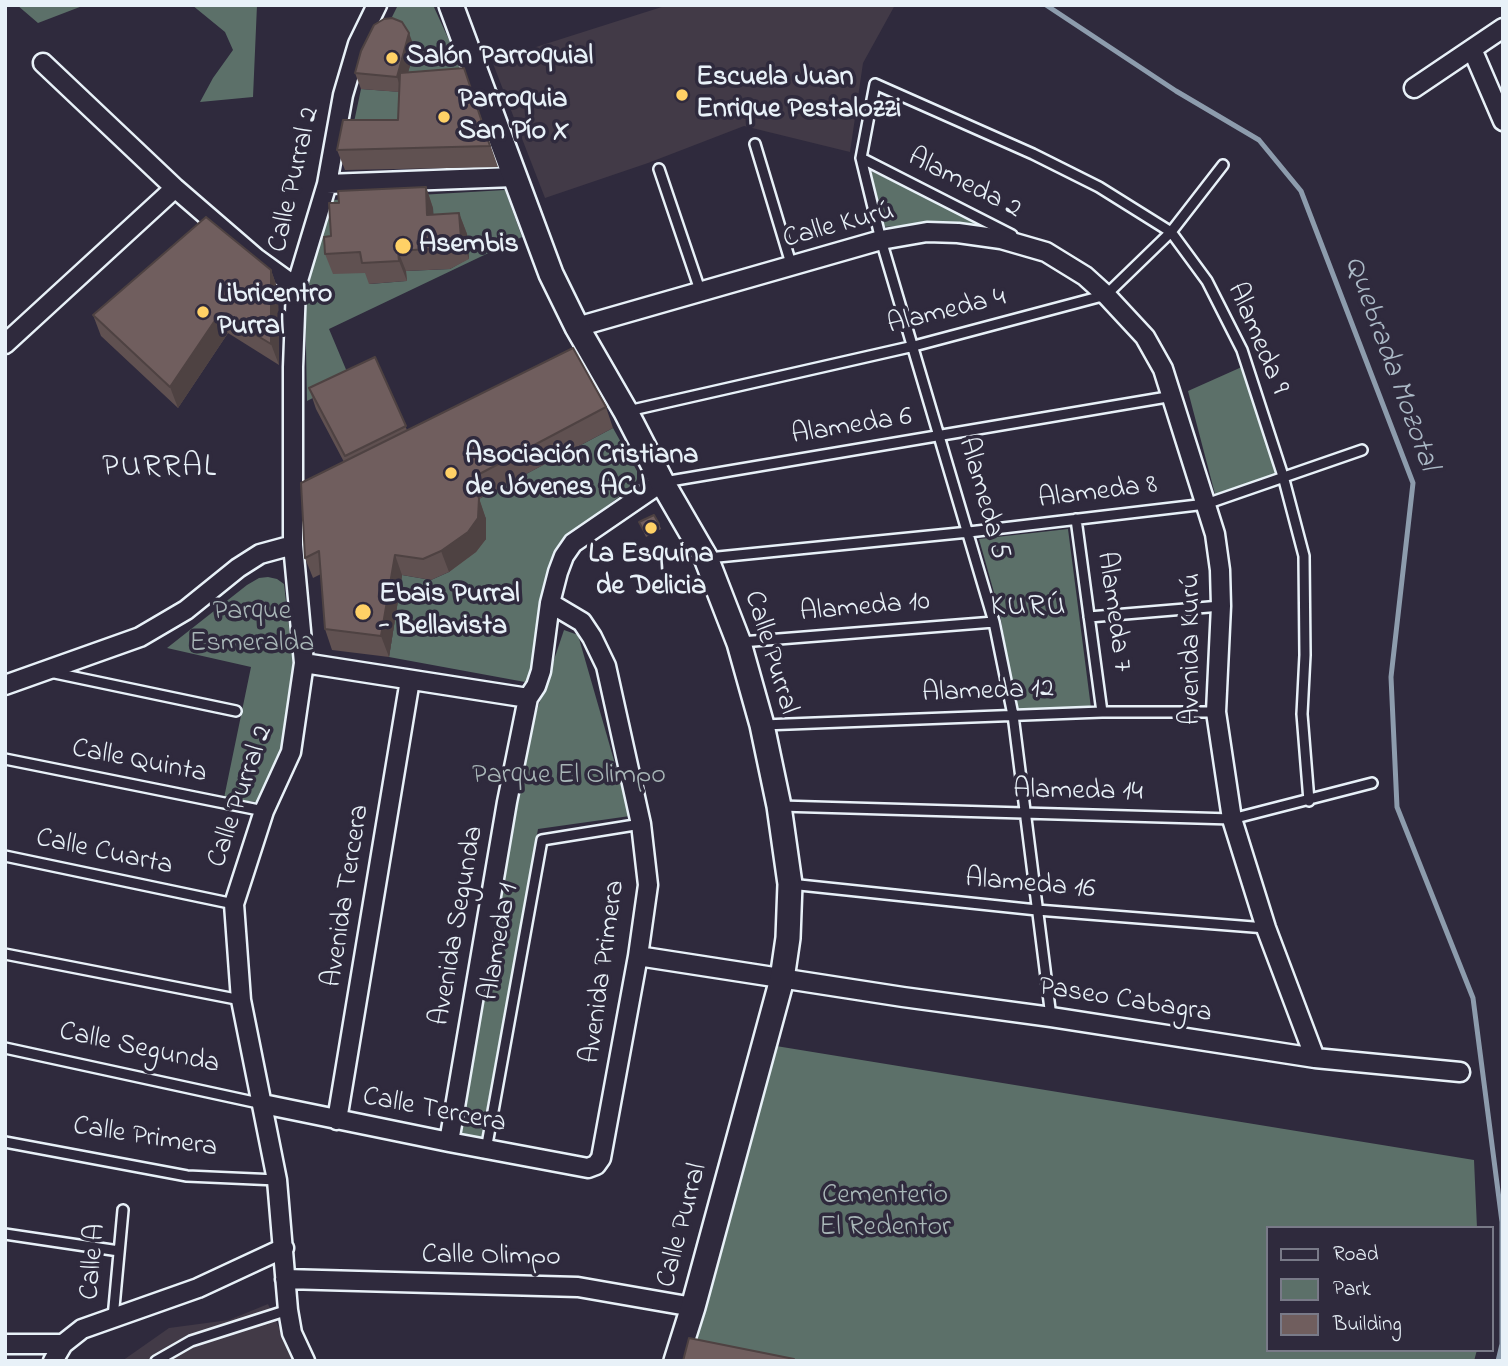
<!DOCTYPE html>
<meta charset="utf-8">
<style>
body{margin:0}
#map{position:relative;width:1508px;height:1366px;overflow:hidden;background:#2f2a3d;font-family:"Indie Flower",sans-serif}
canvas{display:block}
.frame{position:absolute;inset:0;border:7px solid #e8f1f8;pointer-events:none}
.legend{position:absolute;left:1266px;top:1226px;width:228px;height:126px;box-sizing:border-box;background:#2f2a3d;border:2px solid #797a88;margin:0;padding:9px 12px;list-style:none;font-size:21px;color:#e8f1f8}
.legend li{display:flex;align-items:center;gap:14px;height:35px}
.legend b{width:35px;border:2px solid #797a88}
</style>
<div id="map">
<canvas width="1508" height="1366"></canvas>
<div class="frame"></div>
<ul class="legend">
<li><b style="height:9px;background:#2f2a3d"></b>Road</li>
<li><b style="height:19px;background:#5c7069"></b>Park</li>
<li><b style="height:19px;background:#705e5e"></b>Building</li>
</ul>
</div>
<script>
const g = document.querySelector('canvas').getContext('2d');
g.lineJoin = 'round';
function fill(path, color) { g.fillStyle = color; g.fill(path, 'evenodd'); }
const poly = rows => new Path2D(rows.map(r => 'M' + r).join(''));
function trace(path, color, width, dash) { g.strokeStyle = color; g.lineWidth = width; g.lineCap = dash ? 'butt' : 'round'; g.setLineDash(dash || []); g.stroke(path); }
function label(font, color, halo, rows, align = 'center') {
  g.font = font + ' "Indie Flower",sans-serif'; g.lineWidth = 7; g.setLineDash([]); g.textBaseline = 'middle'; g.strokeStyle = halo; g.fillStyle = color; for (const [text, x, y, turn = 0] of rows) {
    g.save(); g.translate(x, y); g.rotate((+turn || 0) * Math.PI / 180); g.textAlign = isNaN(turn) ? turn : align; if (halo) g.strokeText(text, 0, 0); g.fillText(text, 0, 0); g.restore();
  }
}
const built = poly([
 [668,5,895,5,863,63,850,152,744,126,648,163,545,198,492,61],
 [268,1304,295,1361,122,1361,169,1328,229,1320]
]);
const green = poly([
 [17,5,85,5,38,23],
 [192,5,257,5,253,97,200,102,213,78,233,50,225,32],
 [398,5,433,5,471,88,405,141,350,141,361,89,402,92,415,49,412,42,380,41],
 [871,171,984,225,944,223,883,227],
 [505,190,522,237,329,329,350,379,307,401,305,295,333,200],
 [433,208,434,235,469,258,450,269,406,271,406,281,370,284,368,273],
 [1244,366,1276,475,1215,494,1188,391],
 [613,428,637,471,637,479,635,484,563,541,554,557,530,681,525,682,389,657,402,575,431,580,449,572,486,539,486,519,477,500],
 [1068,529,1091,708,1016,710,1000,614,979,539],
 [268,577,277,579,284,584,293,662,285,749,264,803,224,798,251,667,167,648,247,585,259,578],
 [564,630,578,635,630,816,538,829,481,1141,459,1139,531,728],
 [776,1046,1474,1160,1477,1228,1268,1228,1268,1350,1477,1350,1474,1361,761,1361,695,1346]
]);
const stream = poly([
 [1046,5,1176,91,1259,140,1301,191,1413,483,1391,677,1397,807,1473,998,1502,1222,1502,1344,1498,1361]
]);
const service = poly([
 [755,144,792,267],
 [861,158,1012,235],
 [659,169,701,293],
 [628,411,914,346,1106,295,1171,232,1223,165],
 [664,482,1173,396],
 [1076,519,1102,712],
 [708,558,969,532,1206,504,1362,450],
 [1089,617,1221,606],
 [741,642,994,622],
 [50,672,236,711],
 [763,725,1102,712,1216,712],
 [5,759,264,811],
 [780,806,1232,819,1372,783],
 [5,856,234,904],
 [790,884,1037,910,1266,928],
 [5,954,241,1000],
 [1051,1017,1013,715,994,622,881,240,861,158,875,84,1033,154,1099,187,1171,232,1207,281,1242,350,1283,476,1304,556,1305,655,1302,714,1309,801],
 [5,1048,263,1104],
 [5,1142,187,1176,277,1180],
 [486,1150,542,840,641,824],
 [5,1234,119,1251],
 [113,1318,123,1210],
 [156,1361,191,1341,288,1310]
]);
const minor = poly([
 [1472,49,1503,121],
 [43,63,175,188,256,258,296,287],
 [1414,88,1503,28],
 [327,184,514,177],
 [577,327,881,240,927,232,958,233,1001,239,1046,252,1085,276,1106,295,1145,337,1163,369,1215,534,1220,570,1221,606,1216,712,1232,819,1266,928,1315,1058],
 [5,344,175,188],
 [304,663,528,698],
 [5,685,140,637,186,610,238,568,260,554,293,545],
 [638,956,903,997,1051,1017,1315,1058,1460,1072],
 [263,1104,449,1142,588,1168,596,1165,601,1158,638,956,648,885,641,824,606,666,592,637,582,622,550,603],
 [337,1120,410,680],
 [449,1142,507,802,528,698,536,686,541,671,550,603,558,572,564,556,573,543,662,482],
 [285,1279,578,1287,693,1307],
 [5,1344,63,1344],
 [53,1361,63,1344,82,1329,198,1288,284,1248],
 [305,1361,292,1333,288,1310,277,1180,241,1000,234,904,264,811,291,752,304,663,293,545,293,367,296,287,327,184,343,95,358,44,377,5]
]);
const tertiary = poly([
 [451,5,551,274,577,327,626,412,662,482,706,558,739,643,762,725,779,806,790,884,788,938,782,979,693,1307,676,1361]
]);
const wall = poly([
 [415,49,408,72,464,68,498,167,345,170,337,150,398,120,399,92,361,89,355,73],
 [426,187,433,208,433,215,459,213,467,234,469,259,450,269,406,271,407,281,369,284,365,273,333,274,325,254,331,236,339,203],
 [271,270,278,290,279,365,228,333,178,408,101,336,93,315],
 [375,357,407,430,606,407,613,428,479,499,486,519,486,539,476,552,449,572,431,580,402,575,389,657,332,650,325,629,321,574,313,578,305,558,344,462,316,409,309,388],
 [639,522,659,524,661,529,646,537]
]);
const shadedWall = poly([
 [409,33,415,49,402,92,397,77],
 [426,187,433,208,434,235,427,215],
 [459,213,467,234,469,259,461,238],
 [398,251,406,271,407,281,399,261],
 [271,270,278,290,279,365,271,344],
 [220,313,228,333,178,408,170,387],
 [479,498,486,519,486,539,476,552,449,572,441,551],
 [395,555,402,575,389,657,381,636]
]);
const building = poly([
 [392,18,402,22,409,33,397,77,355,73,361,51,374,25,384,19,392,18],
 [464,68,490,146,337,150,343,120,398,120,400,73,464,68],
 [426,187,427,215,459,213,461,238,443,248,398,251,399,261,362,263,360,252,325,254,324,237,331,236,329,203,339,203,338,191,426,187],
 [206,217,271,270,271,344,220,313,170,387,93,315,206,217],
 [573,348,606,407,470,479,479,498,478,518,468,532,441,551,423,559,395,555,381,636,325,629,319,551,305,558,301,483,573,348],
 [375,357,406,426,345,456,309,388,375,357],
 [654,515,659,524,644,531,639,522,654,515],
 [689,1338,794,1359,794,1361,683,1361,689,1338]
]);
const markers = [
 [392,58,7,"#ffd166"],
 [682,95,7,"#ffd166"],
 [444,117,7,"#ffd166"],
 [403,246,9,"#ffd166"],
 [203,312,7,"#ffd166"],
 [451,473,7,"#ffd166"],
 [651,528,7,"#ffd166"],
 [363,612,9,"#ffd166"]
];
const poiNames = [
 ["Salón Parroquial",406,58],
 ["Escuela Juan",696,79],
 ["Enrique Pestalozzi",696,111],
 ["Parroquia",458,101],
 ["San Pío X",458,133],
 ["Asembis",419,246],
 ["Libricentro",217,296],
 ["Purral",217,328],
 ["Asociación Cristiana",465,457],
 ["de Jóvenes ACJ",465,489],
 ["La Esquina",651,556,"center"],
 ["de Delicia",651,588,"center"],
 ["Ebais Purral",379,596],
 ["- Bellavista",379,628]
];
const streetNames = [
 ["Calle Purral 2",296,180,-77],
 ["Alameda 2",964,185,27],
 ["Calle Kurú",839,227,-15],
 ["Alameda 4",947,313,-14],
 ["Alameda 9",1256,339,67],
 ["Alameda 6",852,428,-9],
 ["Alameda 8",1098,494,-7],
 ["Alameda 5",982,499,74],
 ["Alameda 10",865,609,-5],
 ["Alameda 7",1112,612,82],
 ["Avenida Kurú",1193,649,-90],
 ["Calle Purral",769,653,73],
 ["Alameda 12",988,693,-2],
 ["Calle Quinta",139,763,11],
 ["Alameda 14",1078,793,1],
 ["Calle Purral 2",242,797,-71],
 ["Calle Cuarta",104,854,12],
 ["Alameda 16",1030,886,5],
 ["Avenida Tercera",348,896,-81],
 ["Avenida Segunda",459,926,-80],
 ["Alameda 1",501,942,-80],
 ["Avenida Primera",605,972,-82],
 ["Paseo Cabagra",1125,1002,9],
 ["Calle Segunda",139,1050,12],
 ["Calle Tercera",434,1112,11],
 ["Calle Primera",145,1139,9],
 ["Calle Purral",684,1226,-75],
 ["Calle Olimpo",491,1258,1],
 ["Calle A",95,1262,-85]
];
const parkNames = [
 ["Parque",252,613],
 ["Esmeralda",252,645],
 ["Parque El Olimpo",569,777],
 ["Cementerio",885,1197],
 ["El Redentor",885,1229]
];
const waterNames = [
 ["Quebrada Mozotal",1389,364,70]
];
const neighbourhoodNames = [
 ["KURÚ",1029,609]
];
const quarterNames = [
 ["PURRAL",160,470]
];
fill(built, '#423a47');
fill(green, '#5c7069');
trace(stream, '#8d9cad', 5);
trace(service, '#e8f1f8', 14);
trace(minor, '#e8f1f8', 23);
trace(tertiary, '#e8f1f8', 28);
trace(service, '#2f2a3d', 9);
trace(minor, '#2f2a3d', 18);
trace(tertiary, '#2f2a3d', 23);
fill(wall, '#605151');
fill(shadedWall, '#4e4242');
fill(building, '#705e5e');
trace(building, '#4e4242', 2);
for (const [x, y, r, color] of markers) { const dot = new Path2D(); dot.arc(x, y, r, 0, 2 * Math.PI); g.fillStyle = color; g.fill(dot); trace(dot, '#2f2a3d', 2.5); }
label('bold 28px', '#e8f1f8', '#2f2a3d', poiNames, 'left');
label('28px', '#e8f1f8', '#2f2a3d', streetNames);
label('28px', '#a9b7b8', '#2f2a3d', parkNames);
label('italic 30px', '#abb9c6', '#2f2a3d', waterNames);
g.letterSpacing = '2px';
label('30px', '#e8f1f8', '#2f2a3d', neighbourhoodNames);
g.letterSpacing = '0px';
g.letterSpacing = '2px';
label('32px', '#e8f1f8', '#2f2a3d', quarterNames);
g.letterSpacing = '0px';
</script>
